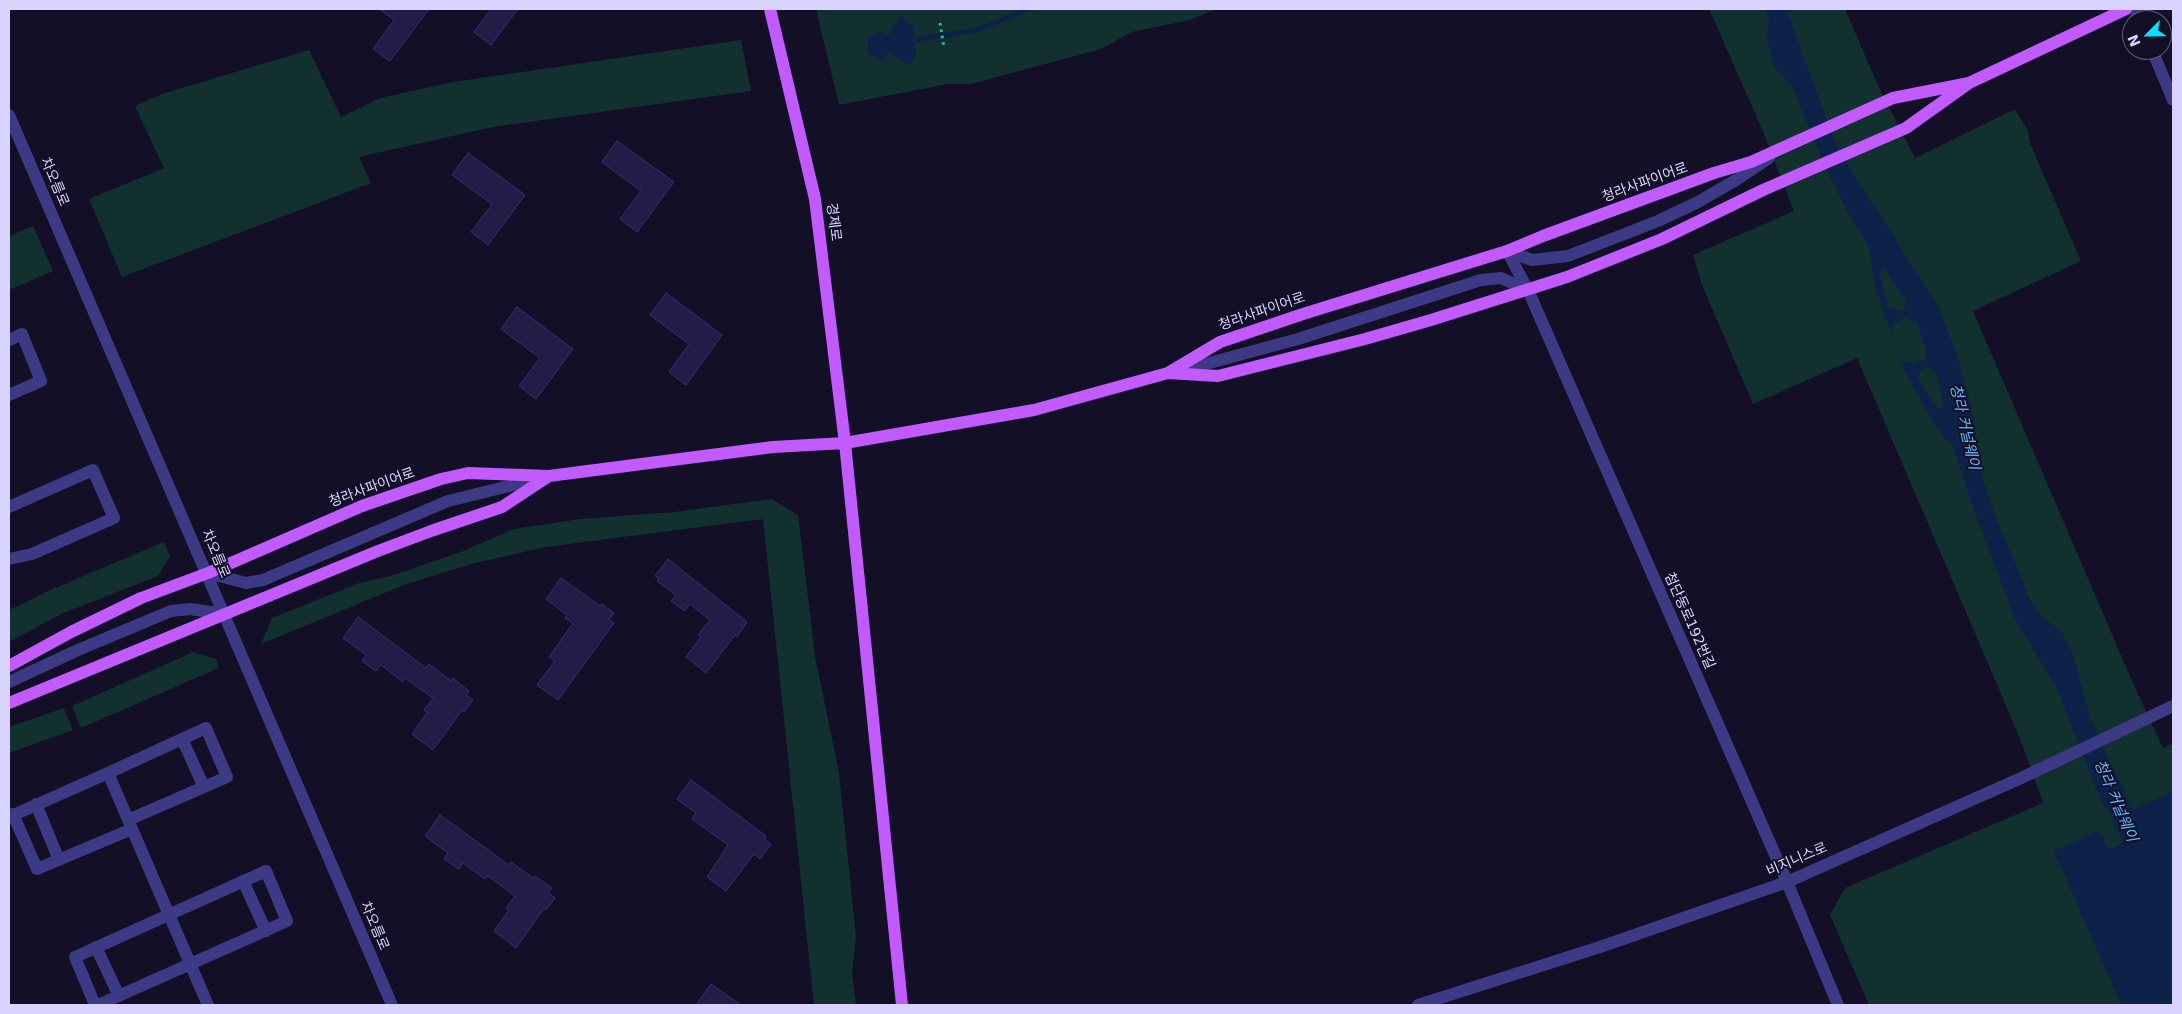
<!DOCTYPE html>
<meta charset="utf-8">
<style>
body{margin:0}
#map{position:relative;width:2182px;height:1014px;overflow:hidden;background:#130f26;font-family:"DejaVu Sans",sans-serif}
canvas{display:block}
.frame{position:absolute;inset:0;border:10px solid #d9d4ff;pointer-events:none}
.north{position:absolute;left:2122px;top:10px;width:50px;height:50px;box-sizing:border-box;background:#130f26;border:1px solid #625e7d;border-radius:50%;rotate:247deg;font-size:14px;font-weight:700;line-height:20px;text-align:center;color:#d9d4ff}
.north::after{content:'';display:block;margin:auto;width:18px;height:22px;background:#00e5ff;clip-path:polygon(50% 0,100% 100%,50% 72%,0 100%)}
</style>
<div id="map">
<canvas width="2182" height="1014"></canvas>
<div class="frame"></div>
<div class="north">N</div>
</div>
<script>
const g = document.querySelector('canvas').getContext('2d');
g.lineJoin = 'round';
function fill(path, color) { g.fillStyle = color; g.fill(path, 'evenodd'); }
const poly = rows => new Path2D(rows.map(r => 'M' + r).join(''));
function trace(path, color, width, dash) { g.strokeStyle = color; g.lineWidth = width; g.lineCap = dash ? 'butt' : 'round'; g.setLineDash(dash || []); g.stroke(path); }
function label(font, color, halo, rows, align = 'center') {
  g.font = font + ' "DejaVu Sans","Noto Sans KR",sans-serif'; g.lineWidth = 4; g.setLineDash([]); g.textBaseline = 'middle'; g.strokeStyle = halo; g.fillStyle = color; for (const [text, x, y, turn = 0] of rows) {
    g.save(); g.translate(x, y); g.rotate((+turn || 0) * Math.PI / 180); g.textAlign = isNaN(turn) ? turn : align; if (halo) g.strokeText(text, 0, 0); g.fillText(text, 0, 0); g.restore();
  }
}
const green = poly([
 [816,9,1217,9,1190,20,1132,32,1101,49,971,84,948,84,839,105],
 [1709,9,1845,9,1880,90,1915,158,2015,109,2028,131,2030,143,2081,261,1973,311,2136,690,2163,748,2173,743,2173,1005,1869,1005,1830,915,1845,888,2043,803,2022,744,1990,668,1857,358,1753,404,1702,285,1693,255,1794,211,1762,129],
 [741,40,751,91,493,127,359,157,371,183,122,277,89,199,164,168,135,106,162,94,309,50,341,117,380,98,453,82],
 [33,226,53,271,9,290,9,236],
 [772,499,798,515,815,656,839,773,856,937,852,974,856,1005,814,1005,763,519,546,547,471,564,404,585,261,644,272,618,359,583,391,576,463,551,514,529,580,519,674,512],
 [164,542,170,556,158,576,61,614,9,642,9,610,55,588],
 [193,652,216,659,219,668,81,728,72,706],
 [64,708,73,730,9,753,9,727]
]);
const water = poly([
 [1766,9,1786,9,1838,149,1938,306,1958,358,1972,410,1980,470,1993,510,2030,599,2042,618,2061,630,2073,655,2090,717,2114,771,2126,792,2130,810,2173,792,2173,1005,2121,1005,2054,851,2099,831,2109,849,2123,843,2108,809,2103,806,2057,689,2016,621,1976,516,1953,446,1946,441,1935,426,1899,361,1914,364,1924,359,1927,353,1917,323,1905,318,1895,323,1891,333,1875,286,1868,245,1846,210,1820,155,1793,88,1774,67,1767,39,1769,19],
 [1885,269,1906,301,1903,311,1888,308,1879,272],
 [1928,367,1936,373,1944,406,1938,409,1918,378,1920,370],
 [900,16,913,26,916,54,910,66,889,52,881,62,868,52,868,37,880,32,889,35]
]);
const stream = poly([
 [914,40,977,30,1028,9]
]);
const building = poly([
 [379,9,429,9,390,61,373,49,394,20,379,9],
 [491,9,518,9,491,45,474,32,491,9],
 [617,141,674,182,637,232,620,219,641,191,602,162,617,141],
 [468,153,525,195,488,245,471,232,492,204,452,175,468,153],
 [666,293,722,335,686,385,669,372,689,344,650,315,666,293],
 [517,307,573,349,536,399,519,386,540,358,501,329,517,307],
 [668,559,747,622,737,637,735,635,706,673,686,657,701,637,698,635,710,620,690,604,685,611,671,601,676,595,657,581,659,579,655,576,668,559],
 [561,578,600,606,602,604,614,613,609,620,614,623,558,700,537,685,555,661,549,657,573,623,565,618,567,615,546,599,561,578],
 [358,617,426,668,429,664,451,681,453,678,469,691,466,695,473,700,464,712,462,710,433,750,412,734,427,713,424,710,433,698,405,678,403,682,381,665,376,671,362,661,366,655,343,638,358,617],
 [691,780,766,836,764,839,771,844,760,859,754,854,726,891,707,877,728,845,692,819,696,813,677,799,691,780],
 [440,815,509,865,511,862,533,878,535,876,552,888,548,893,555,898,546,910,544,908,516,948,494,931,509,910,506,908,515,896,488,876,485,879,463,863,459,869,444,859,448,853,425,836,440,815],
 [711,984,741,1005,696,1005,711,984]
]);
const path = poly([
 [940,23,944,48]
]);
const minor = poly([
 [2135,9,2139,20],
 [2152,50,2173,100],
 [9,115,392,1005],
 [1507,251,1528,290,1787,882,1838,1005],
 [1507,251,1532,260,1568,256,1658,221,1698,202,1736,180,1769,158],
 [9,340,22,334,41,381,9,395],
 [1176,372,1298,339,1481,280,1501,278,1528,290],
 [9,507,93,470,114,518,32,554,9,559],
 [208,573,246,583,263,580,448,501,542,478],
 [9,682,78,650,171,611,190,609,224,614],
 [182,739,204,787],
 [108,773,206,728,227,777,128,820],
 [36,804,59,860],
 [13,814,37,869,132,829],
 [9,817,108,773,208,1005],
 [243,881,266,931],
 [96,947,119,996],
 [95,1005,75,957,266,871,287,921,98,1005],
 [1418,1005,1600,947,1787,882,2019,779,2173,706]
]);
const major = poly([
 [770,9,815,199,845,443,902,1005],
 [1168,373,1220,342,1303,314,1507,251,1543,236,1714,173,1751,162,1893,98,1969,83,2126,9],
 [9,666,71,632,141,598,208,573,362,506,441,479,468,473,549,476,773,447,845,443,1034,410,1168,373,1218,376,1365,339,1431,320,1567,277,1662,239,1763,190,1906,128,1969,83],
 [9,703,378,551,431,531,502,507,549,476]
]);
const streetNames = [
 ["차오름로",54,182,67],
 ["청라사파이어로",1645,183,-20],
 ["경제로",833,222,83],
 ["청라사파이어로",1262,312,-19],
 ["청라사파이어로",372,488,-20],
 ["차오름로",215,554,67],
 ["첨단동로192번길",1689,621,66],
 ["비지니스로",1797,860,-23],
 ["차오름로",374,926,67]
];
const waterNames = [
 ["청라 커널웨이",1964,427,77],
 ["청라 커널웨이",2115,801,67]
];
fill(green, '#12302f');
fill(water, '#0c2248');
trace(stream, '#0c2248', 5);
fill(building, '#241b47');
trace(building, '#3b2d73', 1);
trace(path, '#2fb8b0', 3, [2.5, 4]);
trace(minor, '#3d3a85', 12);
trace(major, '#c25bff', 12);
label('14px', '#d9d4ff', '#130f26', streetNames);
label('italic 15px', '#62b6ff', '#130f26', waterNames);
</script>
